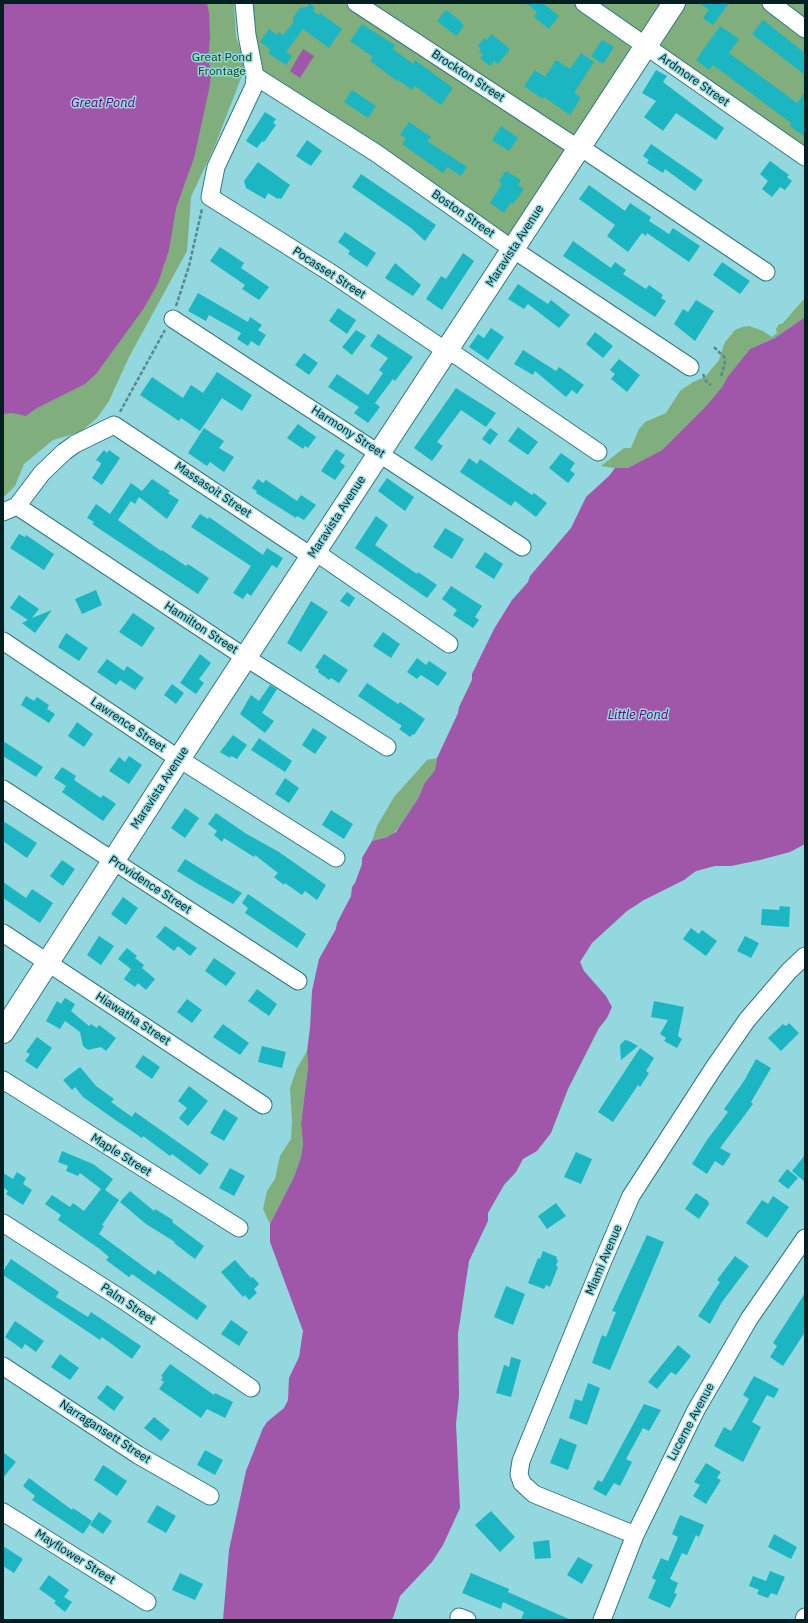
<!DOCTYPE html>
<style>
body{margin:0}
#map{position:relative;width:808px;height:1623px;overflow:hidden;background:#93d8de;font-family:"IBM Plex Sans",sans-serif}
canvas{display:block}
.frame{position:absolute;inset:0;border:4px solid #021f22;pointer-events:none}
</style>
<div id="map">
<canvas width="808" height="1623"></canvas>
<div class="frame"></div>
</div>
<script>
const g = document.querySelector('canvas').getContext('2d');
g.lineJoin = 'round';
function fill(path, color) { g.fillStyle = color; g.fill(path, 'evenodd'); }
const poly = rows => new Path2D(rows.map(r => 'M' + r).join(''));
function trace(path, color, width, dash) { g.strokeStyle = color; g.lineWidth = width; g.lineCap = dash ? 'butt' : 'round'; g.setLineDash(dash || []); g.stroke(path); }
function label(font, color, halo, rows, align = 'center') {
  g.font = font + ' "IBM Plex Sans",sans-serif'; g.lineWidth = 3; g.setLineDash([]); g.textBaseline = 'middle'; g.strokeStyle = halo; g.fillStyle = color; for (const [text, x, y, turn = 0] of rows) {
    g.save(); g.translate(x, y); g.rotate((+turn || 0) * Math.PI / 180); g.textAlign = isNaN(turn) ? turn : align; if (halo) g.strokeText(text, 0, 0); g.fillText(text, 0, 0); g.restore();
  }
}
const green = poly([
 [192,3,234,3,236,37,246,65,216,143,191,197,187,251,129,357,109,401,97,418,80,432,53,440,24,464,15,486,3,498,3,405],
 [247,3,346,3,566,149,510,238,263,73],
 [364,3,575,3,632,45,579,129,576,133,571,135],
 [592,3,665,3,642,33],
 [683,3,763,3,805,34,805,149,660,46,660,43],
 [781,3,805,3,805,21],
 [805,298,805,317,775,338,750,349,728,376,722,387,707,405,662,450,628,468,621,469,601,466,624,448,631,448,639,429,645,422,666,413,680,391,693,382,705,377,719,360,725,342,735,330,742,327,749,326,763,331,772,337,777,333,776,329,779,324,782,324],
 [437,758,435,770,424,784,419,797,400,826,392,835,372,841,377,826,394,797,427,760],
 [307,1051,308,1067,301,1124,303,1144,301,1157,294,1177,270,1224,263,1209,267,1191,275,1179,280,1156,291,1139,292,1121,290,1088,297,1068]
]);
const water = poly([
 [3,3,207,3,209,13,210,39,208,58,211,73,210,85,194,158,176,208,169,250,158,283,144,308,96,374,85,384,35,409,26,416,12,413,3,414],
 [303,49,314,56,300,78,290,71],
 [805,317,805,844,790,852,760,860,731,866,715,866,696,871,684,880,644,900,627,911,592,943,580,962,584,971,606,996,612,1007,607,1018,599,1028,568,1089,551,1133,537,1151,523,1159,516,1172,504,1185,488,1213,488,1221,469,1261,458,1334,459,1396,456,1424,460,1508,443,1545,432,1562,400,1596,393,1618,391,1620,223,1620,229,1550,246,1471,263,1428,267,1422,284,1408,288,1400,289,1378,299,1357,303,1331,270,1242,270,1224,294,1177,301,1157,303,1144,301,1124,308,1067,307,1051,310,1028,312,991,319,959,336,929,337,923,351,896,352,887,355,883,362,864,362,858,372,841,387,837,396,832,419,797,424,784,435,770,437,758,458,713,459,707,472,680,472,674,494,629,512,600,528,582,530,576,571,528,586,497,609,476,615,468,628,468,662,450,707,405,722,387,728,376,750,349,775,338]
]);
const building = poly([
 [310,3,315,8,313,11,319,15,320,13,342,29,329,48,303,29,286,52,292,56,286,65,268,53,270,49,260,42,269,29,277,35,279,32,283,35,293,23,293,18,300,8,307,7],
 [526,3,543,3,559,16,549,29,534,17,537,12],
 [700,3,729,3,713,25,703,18,709,10],
 [446,10,462,22,461,23,464,26,456,36,437,21],
 [763,20,805,53,805,75,752,34],
 [362,24,395,45,393,49,413,64,415,60,453,88,441,105,415,86,412,90,398,80,397,81,370,61,373,57,350,41],
 [720,26,739,39,729,53,797,103,805,92,805,137,790,126,791,123,713,65,709,70,696,60],
 [491,34,510,49,498,64,494,61,490,66,480,58,483,55,479,51,481,49,478,46,484,38,487,40],
 [602,40,614,47,603,64,591,56],
 [581,53,594,62,574,93,581,98,570,115,544,97,543,99,524,86,535,70,545,77,556,60,570,69],
 [656,70,667,76,663,82,724,128,716,140,676,113,663,131,644,117,656,101,642,93],
 [352,90,376,106,368,118,344,102],
 [265,112,276,119,273,123,276,125,264,142,262,141,257,148,246,141],
 [409,122,431,137,427,141,467,167,461,176,447,167,443,173,402,144,406,138,400,135],
 [501,126,518,138,509,151,492,140],
 [307,140,322,151,311,166,296,156],
 [651,144,703,180,695,191,665,169,663,173,647,163,649,160,643,156],
 [770,161,789,175,787,177,792,181,785,190,780,187,772,197,762,189,768,181,760,174],
 [258,162,290,185,281,199,279,198,278,199,268,193,265,199,246,188,244,181],
 [506,171,521,180,518,185,524,189,513,204,510,203,504,213,490,203,502,184,499,181],
 [361,174,436,225,425,241,411,228,352,187],
 [589,185,625,211,630,203,651,217,649,221,669,234,673,228,700,246,689,262,647,233,646,236,642,233,628,252,607,236,615,225,579,199],
 [345,232,376,253,367,267,348,254,350,251,338,242],
 [573,241,611,268,615,262,626,270,623,274,646,289,649,285,663,295,661,298,666,301,655,317,563,256],
 [220,247,244,263,241,268,269,287,259,300,242,289,245,285,210,261],
 [463,253,474,261,442,310,426,299,441,276,446,279],
 [722,262,750,281,740,294,713,275],
 [395,263,421,285,413,296,385,278],
 [518,284,548,304,551,300,570,315,559,328,528,304,524,309,508,299],
 [198,293,248,322,250,317,262,325,258,330,266,335,259,346,251,341,248,346,237,339,241,333,209,315,206,321,188,311],
 [696,300,714,311,695,341,674,324,683,309,688,312],
 [338,308,356,320,347,334,329,321],
 [491,328,504,337,488,360,469,347,478,334,484,338],
 [356,330,366,336,352,355,342,347],
 [595,332,613,346,603,358,586,344],
 [378,334,413,357,395,381,393,379,375,403,380,407,368,423,354,413,359,407,328,387,337,374,368,395,383,373,379,370,388,358,370,346],
 [523,350,556,371,559,367,584,385,577,394,572,390,566,397,535,371,533,375,514,364],
 [304,353,318,363,309,375,295,365],
 [619,359,640,375,627,392,611,379,615,374,610,370],
 [217,372,252,395,242,411,222,398,200,431,181,418,179,421,140,395,152,377,183,398,191,385,203,393],
 [456,388,496,413,486,427,461,410,437,442,443,446,432,461,414,448],
 [298,424,316,437,308,448,305,446,303,449,287,438],
 [518,427,538,442,528,455,508,441],
 [204,428,224,441,219,448,234,457,224,472,210,462,207,466,188,453],
 [490,428,498,434,490,445,482,439],
 [336,449,345,455,340,462,345,466,335,480,321,471],
 [104,450,107,453,109,450,120,458,102,485,92,478,100,466,101,463,96,460],
 [561,453,575,463,570,470,575,474,568,483,549,468],
 [469,458,477,464,480,459,532,495,534,493,547,503,536,517,515,501,511,506,460,472],
 [387,478,414,497,405,511,378,491],
 [152,479,170,491,168,493,179,500,167,519,139,497,135,504,131,501,118,520,161,551,162,550,186,566,188,564,209,578,198,594,92,524,94,522,87,518,96,504,110,514,131,483,142,491],
 [258,479,263,483,266,480,297,501,301,495,316,505,304,520,297,516,296,518,256,493,257,491,252,488],
 [200,514,208,519,209,517,263,555,267,548,283,558,277,568,272,565,251,596,247,593,243,599,233,593,251,566,191,527],
 [376,516,388,525,375,545,417,574,418,572,437,585,427,598,355,548],
 [445,528,464,539,452,559,433,547],
 [19,534,25,537,26,535,54,554,44,570,10,548],
 [485,552,503,564,494,579,475,567],
 [451,586,482,606,475,617,479,620,473,628,453,615,457,610,442,599],
 [96,590,102,605,82,614,75,599],
 [347,592,355,598,349,607,340,601],
 [19,595,39,609,32,618,52,610,35,633,22,623,28,620,10,608],
 [311,601,328,612,301,652,287,643],
 [133,613,155,628,142,647,119,632],
 [383,632,400,644,391,658,373,646],
 [66,633,88,648,79,661,58,647],
 [200,654,211,663,199,679,204,683,196,694,180,683],
 [324,654,348,670,339,683,331,678,329,680,318,672,319,670,315,667],
 [417,658,426,665,429,661,447,673,438,686,421,675,417,679,407,672],
 [107,659,124,671,127,666,144,678,135,690,120,680,116,685,97,672],
 [367,683,398,704,400,702,425,719,414,735,413,734,410,737,399,729,402,726,358,696],
 [172,684,184,693,176,704,164,695],
 [270,685,277,689,262,713,274,721,265,733,240,714,251,695,259,701],
 [26,696,34,701,37,697,49,705,47,709,55,714,49,723,21,705],
 [77,722,93,734,84,747,68,736],
 [313,728,327,737,315,754,302,745],
 [233,735,247,745,237,759,231,756,230,758,220,752],
 [259,738,292,761,285,772,251,750],
 [3,741,43,767,36,777,3,756],
 [129,756,142,765,129,784,109,771,119,757,125,762],
 [62,767,76,776,74,780,101,798,103,795,116,804,103,821,62,792,66,786,54,778],
 [285,778,299,788,289,803,275,794],
 [185,808,199,818,185,838,171,828],
 [331,810,353,824,344,839,322,825],
 [216,813,245,833,279,852,326,885,317,900,305,891,302,895,285,883,284,885,274,877,278,873,255,855,254,857,224,838,222,842,214,835,217,831,208,824],
 [3,821,37,843,27,858,3,841],
 [185,859,216,878,242,893,233,904,200,885,177,871],
 [62,860,75,869,63,886,50,876],
 [3,882,26,898,32,889,53,903,40,923,3,898],
 [248,894,306,934,297,948,245,913,248,908,242,903],
 [123,897,138,908,126,925,111,914],
 [780,906,790,907,789,927,761,925,762,909,779,910],
 [165,926,197,948,190,956,178,946,174,951,156,937],
 [691,928,699,934,702,930,717,941,706,956,683,939],
 [99,936,114,946,101,965,87,955],
 [745,936,759,943,751,958,737,951],
 [127,948,137,956,135,958,144,965,142,968,155,979,146,990,138,983,135,987,124,979,131,969,118,959],
 [214,958,236,973,226,986,205,971],
 [257,989,277,1004,269,1016,248,1001],
 [65,998,75,1004,71,1011,89,1026,91,1024,97,1028,99,1025,116,1038,106,1051,101,1047,88,1050,83,1046,80,1032,65,1021,60,1029,46,1021,57,1001,61,1004],
 [187,999,202,1010,192,1023,177,1012],
 [654,1001,684,1007,678,1036,682,1039,677,1048,664,1041,666,1038,660,1034,668,1020,651,1017],
 [789,1023,799,1033,781,1051,768,1038,783,1024,786,1026],
 [223,1024,249,1043,240,1055,213,1037],
 [37,1037,52,1048,37,1069,25,1061,30,1054,26,1052],
 [625,1040,629,1041,638,1046,621,1060,620,1045],
 [262,1046,286,1052,282,1068,258,1062],
 [640,1048,654,1058,646,1071,649,1073,640,1087,638,1085,613,1122,598,1112],
 [143,1055,160,1067,152,1079,135,1067],
 [756,1059,771,1068,751,1102,753,1104,720,1148,731,1154,723,1166,715,1161,707,1174,692,1164,707,1140,728,1112,724,1109,744,1081],
 [80,1067,96,1086,114,1099,111,1102,132,1117,135,1112,209,1164,200,1175,172,1154,170,1156,143,1136,142,1138,114,1119,83,1097,75,1087,72,1090,63,1080],
 [189,1086,208,1101,188,1126,179,1118,187,1108,178,1101],
 [224,1109,238,1118,224,1141,210,1133],
 [62,1151,93,1164,113,1179,105,1190,119,1200,102,1225,104,1226,99,1234,155,1275,158,1270,207,1306,197,1320,132,1274,129,1277,106,1260,109,1257,101,1250,58,1220,61,1215,45,1204,52,1195,70,1207,73,1203,84,1211,101,1189,80,1173,78,1176,66,1171,68,1166,58,1162],
 [576,1152,592,1159,581,1184,564,1177],
 [805,1155,805,1182,792,1171],
 [230,1168,245,1176,234,1196,219,1188],
 [787,1169,798,1178,788,1189,778,1181],
 [17,1172,26,1178,23,1184,32,1190,23,1205,6,1194,8,1191,3,1187,3,1173,13,1179],
 [130,1191,154,1211,155,1209,173,1220,172,1222,204,1246,195,1259,174,1243,175,1242,146,1224,120,1202],
 [696,1193,708,1201,709,1204,699,1219,685,1209],
 [773,1196,789,1207,767,1238,746,1223,762,1200,768,1204],
 [556,1203,566,1216,547,1229,538,1216],
 [647,1235,664,1242,610,1370,592,1363,602,1335,606,1337,616,1312,612,1311],
 [543,1251,557,1257,556,1259,558,1260,556,1266,558,1267,550,1287,546,1285,544,1289,528,1283,538,1258,540,1259],
 [735,1256,749,1266,722,1302,710,1324,698,1316,720,1282,717,1280],
 [11,1259,59,1292,56,1297,88,1317,91,1312,141,1346,132,1359,102,1337,100,1340,3,1275,3,1271],
 [235,1260,251,1278,253,1277,259,1284,254,1289,257,1293,249,1300,245,1295,243,1297,221,1272],
 [506,1286,525,1294,513,1325,494,1317],
 [805,1293,805,1332,783,1366,770,1357,777,1346,773,1343],
 [231,1320,248,1332,239,1346,221,1334],
 [15,1321,44,1341,36,1352,25,1344,22,1349,5,1337],
 [678,1345,691,1356,676,1375,671,1372,657,1389,648,1382],
 [60,1354,79,1368,70,1380,51,1367],
 [511,1357,521,1360,511,1397,496,1393,504,1365,509,1367],
 [170,1364,214,1395,215,1393,233,1402,225,1418,207,1409,201,1418,159,1389,164,1382,161,1380,163,1377,161,1376],
 [754,1376,779,1389,774,1398,767,1395,752,1422,761,1427,743,1462,714,1446,724,1427,731,1431,749,1399,743,1395],
 [588,1383,600,1388,587,1425,569,1418,575,1399,582,1401],
 [107,1385,124,1397,114,1411,97,1398],
 [644,1404,661,1410,649,1431,643,1428,626,1459,632,1462,620,1486,614,1483,606,1496,593,1489,598,1480,602,1482],
 [154,1417,170,1430,161,1441,144,1428],
 [560,1438,577,1445,568,1470,550,1463],
 [205,1450,223,1460,215,1475,197,1465],
 [3,1452,16,1462,3,1478],
 [706,1463,721,1472,717,1478,721,1480,706,1504,693,1496,700,1485,694,1482],
 [103,1465,127,1481,117,1496,94,1480],
 [29,1478,72,1510,73,1508,92,1521,83,1534,32,1500,35,1496,23,1486],
 [157,1505,176,1516,166,1533,147,1522],
 [491,1511,515,1537,500,1552,475,1525],
 [99,1512,112,1521,103,1534,90,1525],
 [680,1515,704,1525,699,1537,696,1535,687,1555,682,1553,670,1579,678,1583,674,1593,677,1594,670,1608,648,1598,656,1580,652,1578,661,1558,668,1561,678,1537,672,1534],
 [774,1534,797,1547,791,1559,768,1547],
 [549,1540,551,1558,535,1559,533,1542],
 [3,1546,23,1559,14,1573,3,1566],
 [578,1557,593,1565,582,1584,567,1575],
 [770,1571,785,1577,777,1595,771,1593,768,1598,757,1594,759,1590,749,1586,753,1576,766,1581],
 [180,1573,203,1584,195,1600,172,1590],
 [471,1573,509,1589,508,1592,571,1620,521,1620,524,1612,503,1602,501,1609,462,1593],
 [49,1575,69,1590,64,1597,72,1602,65,1612,54,1603,56,1601,39,1589]
]);
const path = poly([
 [176,306,189,266,202,209],
 [714,347,725,358,725,362,721,377],
 [703,374,706,381,711,385],
 [120,412,165,330]
]);
const minor = poly([
 [244,3,247,35,255,76,254,86,216,167,210,197,331,273,446,351],
 [356,3,579,149],
 [584,3,805,157],
 [771,3,805,29],
 [255,76,376,153,502,242,690,367],
 [580,147,766,272],
 [173,319,522,547],
 [447,349,598,452],
 [17,506,237,652,387,747],
 [3,512,17,506,42,473,64,452,75,444,114,425,311,556],
 [314,551,449,644],
 [3,641,173,755,336,858],
 [3,789,298,981],
 [3,933,263,1105],
 [3,1080,239,1228],
 [3,1223,123,1300,251,1388],
 [3,1366,138,1455,210,1496],
 [3,1512,147,1602],
 [635,1535,534,1494,522,1483,519,1474,521,1461,602,1263,631,1196,713,1069,747,1020,789,971,805,956],
 [459,1617,467,1620],
 [602,1620,635,1535,696,1410,749,1319,805,1238],
 [804,1620,805,1617]
]);
const major = poly([
 [3,1032,179,759,674,3]
]);
const parkNames = [
 ["Great Pond",222,58],
 ["Frontage",222,72]
];
const streetNames = [
 ["Brockton Street",468,76,33],
 ["Ardmore Street",694,80,35],
 ["Boston Street",463,214,35],
 ["Maravista Avenue",515,246,-57],
 ["Pocasset Street",329,273,33],
 ["Harmony Street",348,432,33],
 ["Massasoit Street",213,490,34],
 ["Maravista Avenue",337,517,-57],
 ["Hamilton Street",201,628,33],
 ["Lawrence Street",128,725,34],
 ["Maravista Avenue",160,788,-57],
 ["Providence Street",150,885,33],
 ["Hiawatha Street",133,1019,33],
 ["Maple Street",121,1155,32],
 ["Miami Avenue",604,1260,-67],
 ["Palm Street",128,1304,34],
 ["Lucerne Avenue",691,1422,-62],
 ["Narragansett Street",105,1432,33],
 ["Mayflower Street",75,1557,32]
];
const waterNames = [
 ["Great Pond",103,103],
 ["Little Pond",638,715]
];
fill(green, '#80af7d');
fill(water, '#a056a9');
fill(building, '#1bb6c1');
trace(minor, '#32787e', 19);
trace(major, '#32787e', 24);
trace(path, '#568a8f', 2.5, [4, 2]);
trace(minor, '#fff', 17);
trace(major, '#fff', 22);
label('12px', '#0b460c', '#93d8de', parkNames);
label('12px', '#021f22', '#93d8de', streetNames);
label('italic 13px', '#660072', '#93d8de', waterNames);
</script>
